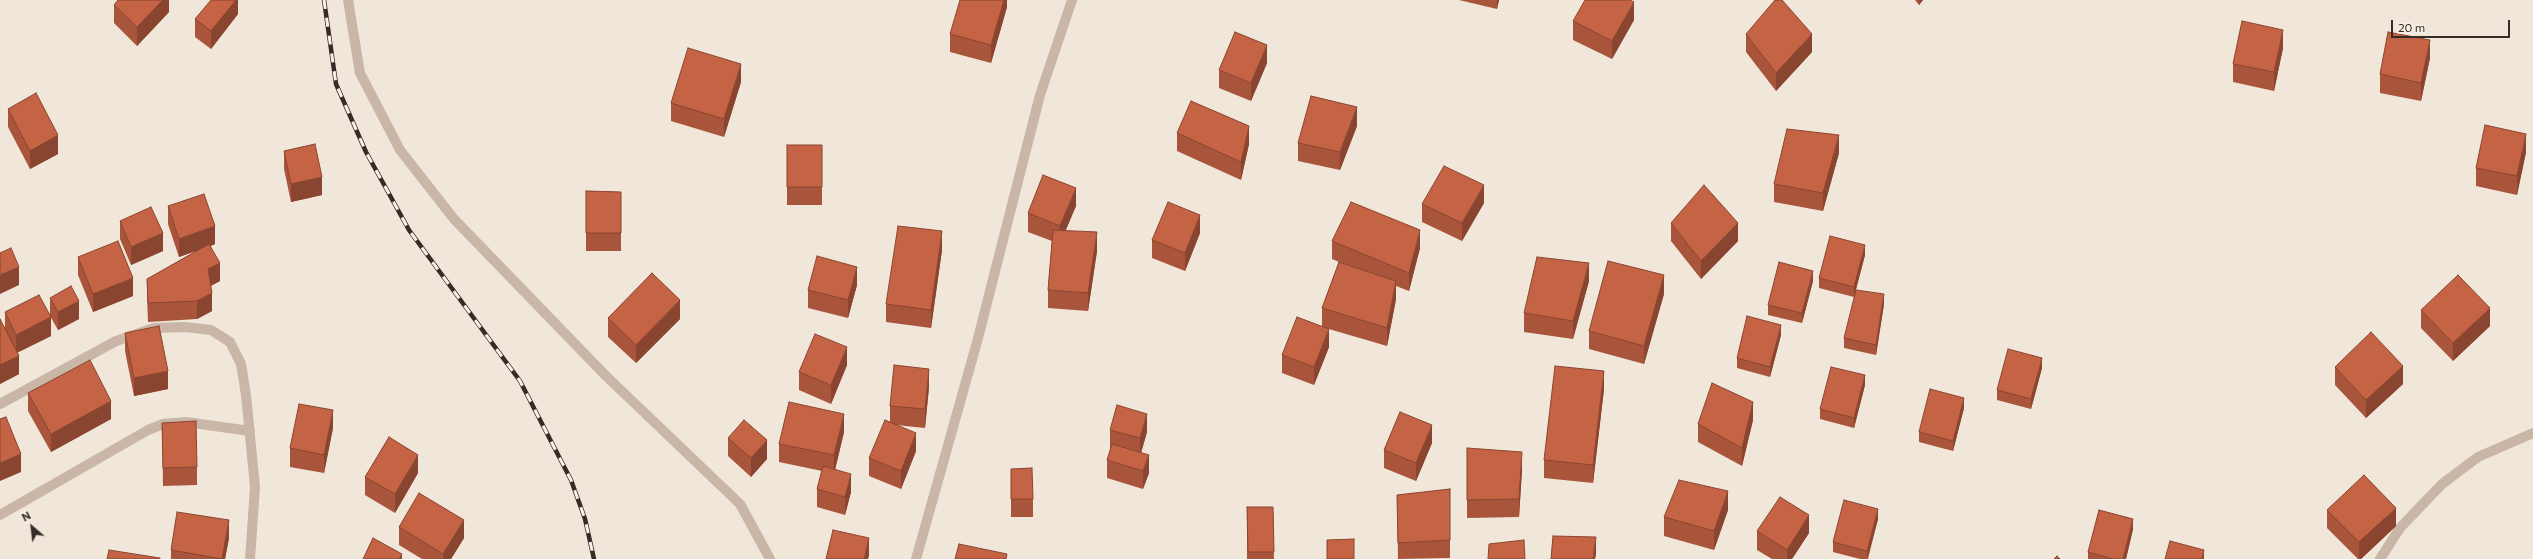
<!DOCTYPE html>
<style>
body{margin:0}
#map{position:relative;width:2533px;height:559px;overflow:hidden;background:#f1e6da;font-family:Commissioner,sans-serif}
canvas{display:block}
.north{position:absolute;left:12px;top:507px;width:40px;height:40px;-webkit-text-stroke:3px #f9f0e6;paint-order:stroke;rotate:332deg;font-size:11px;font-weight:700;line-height:16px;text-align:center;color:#352c27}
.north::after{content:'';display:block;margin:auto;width:14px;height:18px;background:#352c27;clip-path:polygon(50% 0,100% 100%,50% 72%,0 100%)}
.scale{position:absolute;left:2391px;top:20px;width:119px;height:18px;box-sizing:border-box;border:2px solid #352c27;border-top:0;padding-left:5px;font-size:12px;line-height:14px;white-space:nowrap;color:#352c27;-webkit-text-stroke:3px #f9f0e6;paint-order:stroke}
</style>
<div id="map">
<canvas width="2533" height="559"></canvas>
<div class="north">N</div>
<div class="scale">20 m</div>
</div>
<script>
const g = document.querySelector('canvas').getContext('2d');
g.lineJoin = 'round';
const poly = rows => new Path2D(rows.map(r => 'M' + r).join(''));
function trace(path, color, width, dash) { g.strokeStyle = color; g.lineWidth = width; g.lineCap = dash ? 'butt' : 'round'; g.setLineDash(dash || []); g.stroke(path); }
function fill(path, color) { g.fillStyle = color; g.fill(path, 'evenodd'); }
const service = poly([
 [348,0,360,73,400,150,454,219,606,376,740,504,770,559]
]);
const minor = poly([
 [0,404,116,341,154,328,185,327,211,330,230,342,241,364,246,395,255,487,250,559],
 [0,515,148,430,163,424,186,422,250,431],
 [916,559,977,342,1040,95,1072,0],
 [2380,559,2400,528,2442,484,2478,457,2533,433]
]);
const rail = poly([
 [324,0,336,84,366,152,409,230,520,381,571,480,585,519,594,559]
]);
const wall = poly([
 [169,0,169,12,137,46,114,23,114,5],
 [238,0,238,14,211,49,195,37,195,19],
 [1007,0,1007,7,991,63,950,52,950,34],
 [1459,0,1499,0,1497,9],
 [1915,0,1923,0,1919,5],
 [1634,20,1612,59,1573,40,1573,21],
 [1746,34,1812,52,1776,91,1746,52],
 [2283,48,2274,91,2233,82,2233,64],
 [2430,58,2421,101,2380,93,2380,74],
 [1267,63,1251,101,1219,88,1219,70],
 [741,82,724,137,671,121,671,103],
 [8,109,58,154,30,169,8,127],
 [1357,126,1340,170,1298,161,1298,143],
 [1177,133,1249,144,1241,180,1177,151],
 [787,145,822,145,822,205,787,205],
 [284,151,322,195,291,202,284,169],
 [2526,152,2517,195,2476,186,2476,168],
 [1839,153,1823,211,1774,202,1774,184],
 [586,191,621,192,621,251,586,251],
 [1484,203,1462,241,1422,222,1422,204],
 [168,206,215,244,211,246,220,281,211,286,212,311,197,319,148,322,147,297,147,279,196,251,179,257,168,224],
 [1076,206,1065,231,1097,251,1088,311,1048,308,1048,290,1052,241,1028,232,1028,213],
 [120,221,163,251,131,265,120,239],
 [1671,223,1738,241,1701,279,1671,241],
 [1200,233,1185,271,1152,258,1152,240],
 [1332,241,1420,248,1409,291,1396,286,1396,299,1387,346,1322,327,1322,308,1339,262,1332,259],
 [942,250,931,328,886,322,886,304],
 [1865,255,1854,297,1819,288,1819,278],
 [78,257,133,296,93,312,78,275],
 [1589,281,1573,339,1524,332,1524,313],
 [1813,281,1802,323,1768,315,1768,305],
 [857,285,848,318,808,308,808,290],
 [1664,294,1644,364,1589,349,1589,331],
 [50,298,79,319,58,330,50,316,51,336,17,353,19,374,0,384,0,319,5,328,5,312,50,316],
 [1884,304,1876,355,1844,348,1844,338],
 [2421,310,2490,326,2453,361,2421,328],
 [608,318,680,319,636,363,608,337],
 [125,333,168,389,134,396,125,351],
 [1781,335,1770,377,1737,368,1737,358],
 [1329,347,1314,385,1282,373,1282,355],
 [847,365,831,404,799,390,799,372],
 [2335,367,2403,384,2366,418,2335,385],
 [2042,368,2031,409,1997,400,1997,390],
 [1865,385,1854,428,1820,419,1820,409],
 [929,387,925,428,896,425,916,451,901,489,869,476,869,458,890,422,890,406],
 [1604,389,1593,483,1544,478,1544,460],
 [28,393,111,419,51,452,28,411],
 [1964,408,1953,451,1919,442,1919,432],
 [1753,420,1742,466,1698,442,1698,424],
 [162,423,197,467,197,485,163,486],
 [333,428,324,473,290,467,290,448],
 [1110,430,1147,432,1141,453,1149,473,1143,489,1107,478,1107,460,1111,448,1110,448],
 [844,432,835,470,851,492,845,515,817,507,817,489,822,471,779,462,779,444],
 [728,438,767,459,751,477,728,456],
 [1432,443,1416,481,1384,468,1384,450],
 [1467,448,1522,470,1519,517,1467,518],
 [1011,469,1033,499,1033,517,1011,517],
 [418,473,395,513,365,495,365,477],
 [1450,489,1450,558,1398,559,1397,495],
 [1247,507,1273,507,1274,559,1247,559],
 [1728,510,1714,550,1664,536,1664,517],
 [2327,510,2396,526,2361,559,2358,559,2327,528],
 [1878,519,1868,559,1860,559,1833,552,1833,542],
 [399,527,464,538,451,559,422,559,399,545],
 [2133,529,2126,559,2088,559,2088,552],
 [1757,531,1809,533,1792,559,1772,559,1757,550],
 [229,538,225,559,171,559,171,550]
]);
const shadedWall = poly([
 [163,0,169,0,169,12,137,46,137,27],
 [236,0,238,0,238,14,211,49,211,31],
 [1004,0,1007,0,1007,7,991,63,991,45],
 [1497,0,1499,0,1497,9],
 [1919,0,1923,0,1919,5],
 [1634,2,1634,20,1612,59,1612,41],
 [2283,30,2283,48,2274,91,2274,72],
 [1812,34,1812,52,1776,91,1776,73],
 [2430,40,2430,58,2421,101,2421,83],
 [1267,45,1267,63,1251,101,1251,83],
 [741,64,741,82,724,137,724,119],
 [1357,107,1357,126,1340,170,1340,152],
 [1249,126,1249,144,1241,180,1241,162],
 [2526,134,2526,152,2517,195,2517,176],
 [58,135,58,154,30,169,30,151],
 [1839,135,1839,153,1823,211,1823,193],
 [322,177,322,195,291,202,291,184],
 [1484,185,1484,203,1462,241,1462,223],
 [1076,188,1076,206,1060,244,1060,226],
 [1200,215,1200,233,1185,271,1185,253],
 [1738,223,1738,241,1701,279,1701,261],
 [215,226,215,244,179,257,179,239],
 [1420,230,1420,248,1409,291,1409,273],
 [942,231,942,250,931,328,931,310],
 [1097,232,1097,251,1088,311,1088,293],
 [163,233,163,251,131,265,131,247],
 [1865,245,1865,255,1854,297,1854,287],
 [220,263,220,281,208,287,208,269],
 [1589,263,1589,281,1573,339,1573,321],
 [19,267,19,285,0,294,0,275],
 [857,267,857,285,848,318,848,300],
 [1813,271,1813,281,1802,323,1802,313],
 [1664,275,1664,294,1644,364,1644,346],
 [133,278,133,296,93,312,93,294],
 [1396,281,1396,299,1387,346,1387,328],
 [212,293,212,311,197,319,197,301],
 [1884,294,1884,304,1876,355,1876,345],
 [680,300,680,319,636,363,636,345],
 [79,301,79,319,58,330,58,312],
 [2490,308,2490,326,2453,361,2453,343],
 [51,317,51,336,16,353,16,335],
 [1781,325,1781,335,1770,377,1770,367],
 [1329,329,1329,347,1314,385,1314,367],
 [847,347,847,365,831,404,831,385],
 [19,356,19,374,0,384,0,365],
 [2042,358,2042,368,2031,409,2031,399],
 [2403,366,2403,384,2366,418,2366,400],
 [929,369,929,387,925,428,925,409],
 [168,371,168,389,134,396,134,378],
 [1604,371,1604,389,1593,483,1593,465],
 [1865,375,1865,385,1854,428,1854,418],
 [1964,398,1964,408,1953,451,1953,441],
 [111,401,111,419,51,452,51,434],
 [1753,402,1753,420,1742,466,1742,448],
 [333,410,333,428,324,473,324,455],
 [844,414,844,432,834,474,834,455],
 [1147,414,1147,432,1140,456,1140,438],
 [1432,425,1432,443,1416,481,1416,463],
 [916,433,916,451,901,489,901,471],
 [767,440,767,459,751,477,751,458],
 [1522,452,1522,470,1519,517,1519,499],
 [21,454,21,472,0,481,0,463],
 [418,455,418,473,395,513,395,494],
 [1149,455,1149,473,1143,489,1143,471],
 [851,474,851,492,845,515,845,497],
 [1728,491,1728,510,1714,550,1714,531],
 [2396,508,2396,526,2361,559,2359,559,2359,542],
 [1878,509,1878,519,1867,559,1867,551],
 [1809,515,1809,533,1792,559,1787,559,1787,550],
 [2133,519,2133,529,2126,559,2123,559],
 [229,520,229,538,225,559,222,559],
 [464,520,464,538,451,559,443,559,443,554],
 [1596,537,1596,555,1595,559,1593,559],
 [869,538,869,556,868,559,864,559],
 [2204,550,2204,559,2202,559],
 [402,554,402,559,399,559]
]);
const building = poly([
 [118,0,163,0,137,27,114,5,118,0],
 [211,0,236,0,211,31,195,19,211,0],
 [960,0,1004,0,991,45,950,34,960,0],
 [1585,0,1630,0,1634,2,1612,41,1573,21,1585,0],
 [1775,0,1782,0,1812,34,1776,73,1746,34,1775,0],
 [2242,21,2283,30,2274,72,2233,64,2242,21],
 [1235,32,1267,45,1251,83,1219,70,1235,32],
 [2388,32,2430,40,2421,83,2380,74,2388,32],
 [688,48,741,64,724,119,671,103,688,48],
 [36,93,58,135,30,151,8,109,36,93],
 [1311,96,1357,107,1340,152,1298,143,1311,96],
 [1191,101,1249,126,1241,162,1177,133,1191,101],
 [2485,125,2526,134,2517,176,2476,168,2485,125],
 [1787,129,1839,135,1823,193,1774,184,1787,129],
 [315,144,322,177,291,184,284,151,315,144],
 [787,145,822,145,822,187,787,187,787,145],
 [1444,166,1484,185,1462,223,1422,204,1444,166],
 [1043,175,1076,188,1060,226,1028,213,1043,175],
 [1704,185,1738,223,1701,261,1671,223,1704,185],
 [586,191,621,192,621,233,586,233,586,191],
 [204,194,215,226,179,239,168,206,204,194],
 [1168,202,1200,215,1185,253,1152,240,1168,202],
 [1351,202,1420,230,1409,273,1332,241,1351,202],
 [151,207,163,233,131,247,120,221,151,207],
 [898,226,942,231,931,310,886,304,898,226],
 [1053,230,1097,232,1088,293,1048,290,1053,230],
 [1830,236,1865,245,1854,287,1819,278,1830,236],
 [118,241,133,278,93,294,78,257,118,241],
 [209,244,220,263,208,269,212,293,197,301,148,303,147,279,209,244],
 [11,248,19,267,0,275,0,253,11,248],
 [817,256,857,267,848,300,808,290,817,256],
 [1537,257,1589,263,1573,321,1524,313,1537,257],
 [1608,261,1664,275,1644,346,1589,331,1608,261],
 [1339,262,1396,281,1387,328,1322,308,1339,262],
 [1779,262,1813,271,1802,313,1768,305,1779,262],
 [652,273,680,300,636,345,608,318,652,273],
 [2458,275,2490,308,2453,343,2421,310,2458,275],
 [71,286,79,301,58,312,50,298,71,286],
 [1856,290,1884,294,1876,345,1844,338,1856,290],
 [39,295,51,317,16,335,5,312,39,295],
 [1747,316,1781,325,1770,367,1737,358,1747,316],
 [1297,317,1329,329,1314,367,1282,355,1297,317],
 [0,319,19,356,0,365,0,319],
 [159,326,168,371,134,378,125,333,159,326],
 [2371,332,2403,366,2366,400,2335,367,2371,332],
 [815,334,847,347,831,385,799,372,815,334],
 [2008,349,2042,358,2031,399,1997,390,2008,349],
 [90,360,111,401,51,434,28,393,90,360],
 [894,365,929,369,925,409,890,406,894,365],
 [1555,366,1604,371,1593,465,1544,460,1555,366],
 [1831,367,1865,375,1854,418,1820,409,1831,367],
 [1712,383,1753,402,1742,448,1698,424,1712,383],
 [1930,389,1964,398,1953,441,1919,432,1930,389],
 [789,402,844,414,834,455,779,444,789,402],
 [299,404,333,410,324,455,290,448,299,404],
 [1117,405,1147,414,1140,438,1110,430,1117,405],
 [1400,412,1432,425,1416,463,1384,450,1400,412],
 [6,417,21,454,0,463,0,419,6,417],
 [744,420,767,440,751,458,728,438,744,420],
 [885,420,916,433,901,471,869,458,885,420],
 [196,421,197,467,163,468,162,423,196,421],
 [389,437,418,455,395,494,365,477,389,437],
 [1112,444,1149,455,1143,471,1107,460,1112,444],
 [1467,448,1522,452,1519,499,1467,500,1467,448],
 [823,466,851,474,845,497,817,489,823,466],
 [1032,468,1033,499,1011,499,1011,469,1032,468],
 [2364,475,2396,508,2359,542,2327,510,2364,475],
 [1679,480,1728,491,1714,531,1664,517,1679,480],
 [1450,489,1450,540,1398,543,1397,495,1450,489],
 [419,493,464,520,443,554,399,527,419,493],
 [1780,497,1809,515,1787,550,1757,531,1780,497],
 [1844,500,1878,509,1867,551,1833,542,1844,500],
 [1247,507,1273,507,1274,552,1248,552,1247,507],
 [2099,510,2133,519,2123,559,2113,559,2088,552,2099,510],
 [177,512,229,520,222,559,171,550,177,512],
 [833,530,869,538,864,559,826,559,833,530],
 [1553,536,1596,537,1593,559,1551,559,1553,536],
 [373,538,402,554,399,559,363,559,373,538],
 [1354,539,1354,559,1327,559,1327,540,1354,539],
 [1524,540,1525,559,1488,559,1489,544,1524,540],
 [2170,541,2204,550,2202,559,2165,559,2170,541],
 [959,544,1007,554,1006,559,955,559,959,544],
 [109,550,160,558,160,559,107,559,109,550],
 [2057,556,2060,559,2054,559,2057,556]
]);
trace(service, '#c9b6a6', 10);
trace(minor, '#c9b6a6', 10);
trace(rail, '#352c27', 4.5);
trace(rail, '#f9f0e6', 3, [9]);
fill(wall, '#a9553b');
fill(shadedWall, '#8a4530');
fill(building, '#c56345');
trace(building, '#8a4530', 1);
</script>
